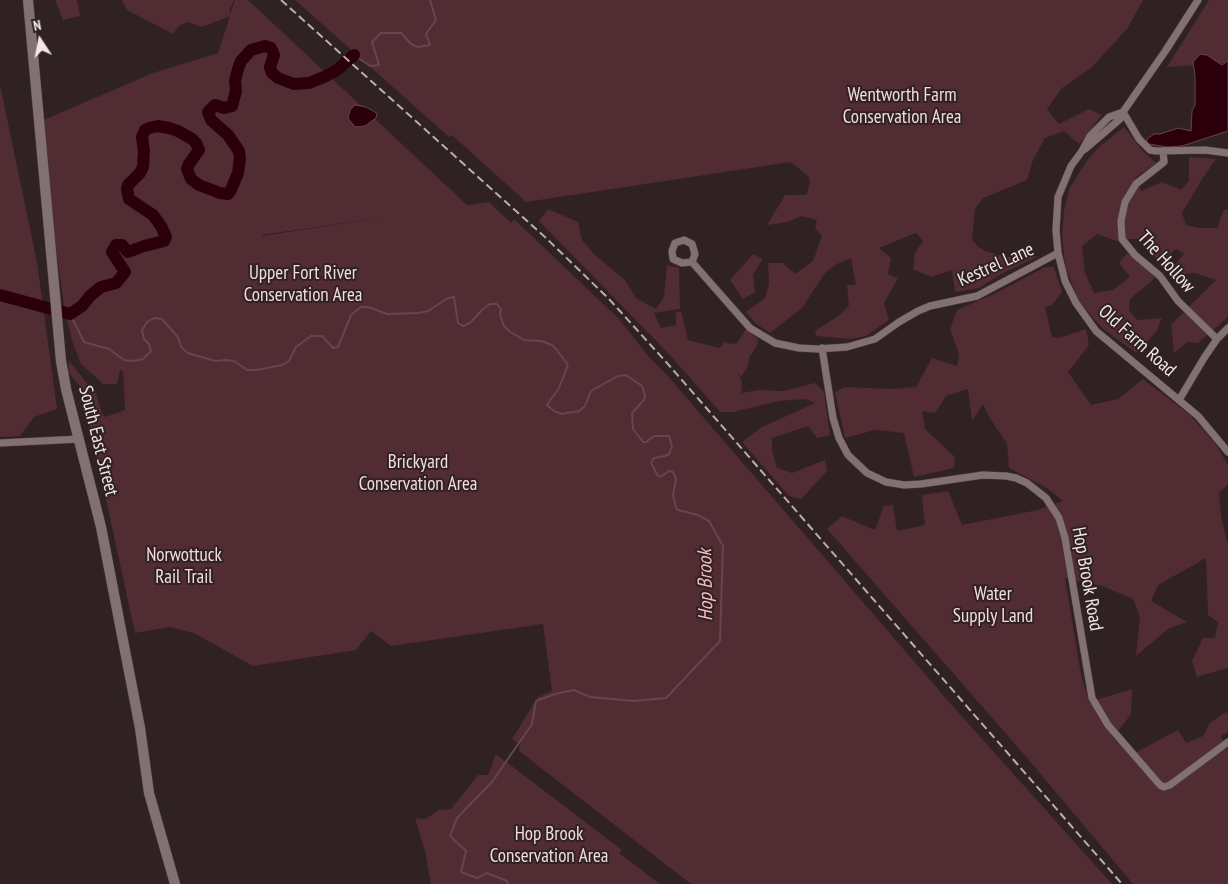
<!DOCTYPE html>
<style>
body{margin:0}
#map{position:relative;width:1228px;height:884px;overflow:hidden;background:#302123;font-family:"PT Sans Narrow",sans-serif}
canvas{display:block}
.north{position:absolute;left:15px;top:15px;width:50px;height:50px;-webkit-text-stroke:4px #302123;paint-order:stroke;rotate:349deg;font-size:14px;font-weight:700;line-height:20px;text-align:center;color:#f1e6e8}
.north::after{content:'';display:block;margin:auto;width:18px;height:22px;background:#f1e6e8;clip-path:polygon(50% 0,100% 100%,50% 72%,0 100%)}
</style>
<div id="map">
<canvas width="1228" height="884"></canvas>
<div class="north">N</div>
</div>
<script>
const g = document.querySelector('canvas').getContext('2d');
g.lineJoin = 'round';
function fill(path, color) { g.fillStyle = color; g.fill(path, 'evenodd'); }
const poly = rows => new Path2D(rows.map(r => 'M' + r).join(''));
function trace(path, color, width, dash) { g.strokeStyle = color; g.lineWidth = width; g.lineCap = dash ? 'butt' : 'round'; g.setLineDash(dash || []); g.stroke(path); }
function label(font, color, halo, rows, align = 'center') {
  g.font = font + ' "PT Sans Narrow",sans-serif'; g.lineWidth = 4; g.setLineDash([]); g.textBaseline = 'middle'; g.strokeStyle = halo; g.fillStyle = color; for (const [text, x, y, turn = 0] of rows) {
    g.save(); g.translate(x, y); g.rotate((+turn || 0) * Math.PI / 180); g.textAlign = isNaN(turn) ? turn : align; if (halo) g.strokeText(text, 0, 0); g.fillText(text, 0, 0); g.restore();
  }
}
const green = poly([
 [55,0,77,0,80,16,63,20],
 [122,0,234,0,229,11,230,14,235,0,248,0,467,205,489,202,511,223,514,219,619,319,649,357,667,375,950,703,1112,884,691,884,519,751,520,745,512,739,538,697,552,691,543,624,391,646,371,631,356,650,253,666,194,633,170,627,135,633,82,389,68,372,69,361,96,394,102,413,105,417,125,410,123,371,120,370,117,384,103,384,81,364,72,341,64,306,39,122,153,73,218,53,230,16,202,27,187,22,178,27,173,34,127,10],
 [386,217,262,236,262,235],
 [295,0,1143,0,1127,29,1091,68,1062,88,1047,109,1059,124,1089,109,1102,115,1079,144,1064,131,1045,138,1033,160,1027,180,983,198,975,209,972,239,977,246,987,252,1008,257,1039,256,1001,274,979,288,955,292,952,270,931,277,913,269,915,253,923,241,916,233,879,248,891,258,888,274,898,278,884,303,889,320,866,336,850,339,816,336,815,331,841,314,849,305,847,285,856,285,851,258,835,265,825,273,802,308,770,333,755,323,746,312,765,298,769,284,768,263,783,263,795,274,813,261,822,236,815,228,817,220,801,216,788,222,767,225,785,195,806,195,810,183,809,177,791,162,526,202,452,135,449,137],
 [1209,0,1228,0,1228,63,1167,67],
 [0,85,37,262,57,409,34,417,20,436,0,437],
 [1124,127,1143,151,1156,163,1135,178,1141,191,1162,182,1181,190,1189,180,1189,157,1216,159,1202,179,1182,213,1186,225,1199,228,1217,228,1224,210,1228,209,1228,317,1198,343,1187,342,1174,353,1171,325,1216,280,1195,273,1172,275,1172,268,1184,254,1176,249,1161,262,1149,252,1147,239,1130,239,1117,241,1097,234,1082,246,1085,273,1094,293,1113,290,1130,277,1119,263,1127,253,1150,270,1155,278,1130,299,1129,310,1137,320,1162,318,1156,332,1136,353,1102,328,1078,300,1065,265,1062,236,1064,211,1069,189,1086,162,1098,148],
 [548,209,578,222,582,240,595,255,625,280,636,298,656,309,664,297,667,265,679,268,680,309,654,313,661,328,676,325,676,313,681,311,688,340,720,348,724,342,730,344,737,343,746,329,758,339,757,346,750,356,747,368,741,377,737,372,742,382,741,393,759,390,783,391,815,383,824,392,830,435,817,438,808,426,772,438,772,450,777,468,792,473,825,460,827,471,801,499,789,496,742,442,762,427,815,403,805,399,779,401,733,412,720,412,668,353,539,221],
 [753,254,763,259,753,275,755,292,743,299,730,280],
 [1045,267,1054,267,1062,292,1052,305,1045,307,1052,337,1059,338,1086,329,1089,345,1068,372,1091,405,1118,399,1143,379,1190,415,1215,443,1228,465,1228,485,1219,492,1221,516,1228,545,1228,668,1197,677,1192,661,1203,638,1215,638,1218,622,1208,615,1206,558,1158,585,1151,601,1187,622,1168,629,1136,656,1140,617,1133,599,1102,586,1065,578,1081,675,1089,702,1132,689,1131,714,1113,738,1131,755,1178,730,1186,743,1203,736,1210,723,1226,712,1228,713,1228,732,1221,736,1228,752,1228,884,1133,884,1028,759,827,529,842,516,875,530,884,506,893,505,897,531,925,525,922,495,948,491,962,525,1038,510,1063,501,1047,488,1009,468,1007,444,991,420,983,404,972,421,968,389,946,396,935,413,922,411,925,429,955,457,954,468,914,477,904,433,875,430,845,438,835,392,845,387,890,389,916,387,932,358,957,366,959,354,950,329,957,310,994,294],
 [496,754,622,850,619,853,660,884,431,884,425,851,415,818,426,819,439,810,451,809,478,775,488,775]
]);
const water = poly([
 [1200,54,1207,55,1222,65,1228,61,1228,131,1182,146,1167,147,1149,144,1147,142,1147,139,1154,134,1160,134,1178,128,1191,131,1192,111,1195,105,1195,76,1193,62,1200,54],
 [355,105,366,107,375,112,377,114,376,118,365,126,355,127,348,118,350,110,355,105]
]);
const stream = poly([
 [354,55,370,66,379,65,372,42,381,33,401,33,411,44,418,47,430,45,426,34,436,20,430,0],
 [70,314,84,342,109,349,124,360,134,361,143,359,151,351,149,344,144,339,142,330,147,322,154,318,162,319,178,337,181,347,188,353,215,361,226,360,234,361,247,370,257,370,282,365,289,361,296,347,311,336,322,336,333,348,338,347,351,315,361,307,368,307,387,314,419,313,428,311,448,298,454,297,458,323,463,326,470,323,483,309,490,304,497,304,501,309,500,315,504,326,509,331,524,340,541,341,552,345,557,350,568,365,559,388,547,405,554,411,562,414,579,411,585,406,591,391,618,376,626,375,642,386,645,395,644,400,632,413,633,429,643,442,646,442,654,436,669,436,672,446,669,454,665,456,654,458,651,463,658,476,660,477,669,471,673,472,676,479,673,495,676,508,678,510,698,515,709,521,723,546,720,641,666,698,634,701,590,697,574,690,555,694,536,701,532,724,492,782,457,818,450,836,466,851,461,872,477,878,487,873,507,881,508,884]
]);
const river = poly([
 [0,295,70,314,82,306,90,296,101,287,116,283,125,272,112,252,116,245,122,245,128,252,144,246,164,241,166,237,161,226,153,215,129,199,127,189,128,185,140,173,143,167,144,151,142,137,145,130,149,128,158,126,169,128,178,131,192,139,196,143,199,150,189,164,187,169,191,179,199,185,220,193,228,194,230,192,238,173,240,158,239,151,228,135,211,120,208,112,215,105,224,108,232,106,236,91,235,81,238,69,241,61,251,50,265,46,271,48,274,55,270,67,272,73,278,78,294,84,309,83,324,77,337,70,354,55]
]);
const minor = poly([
 [1123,112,1109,117,1090,136,1082,151,1071,166,1058,197,1056,230,1058,253,1065,281,1076,303,1096,331,1198,416,1228,452],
 [1123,112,1139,139,1150,150,1156,151,1205,150,1228,153],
 [1085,149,1120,119,1123,112,1166,50,1198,0],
 [1163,151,1164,162,1136,184,1125,202,1121,221,1122,239,1135,255,1160,276,1178,301,1217,339],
 [692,262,695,254,692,244,684,240,675,243,672,251,673,259,682,263,692,262,750,328,775,343,799,348,817,349,847,347,875,339,899,322,918,311,930,306,977,296,1058,253],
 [822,348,833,418,839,438,848,455,867,473,886,482,904,485,921,484,983,475,1006,476,1016,478,1027,483,1046,498,1059,518,1065,538,1092,698,1108,725,1160,785,1164,787,1170,785,1228,742],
 [1179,400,1204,358,1217,339,1228,328],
 [0,443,80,439]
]);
const secondary = poly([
 [28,0,61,361,66,389,101,527,140,728,149,793,175,884]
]);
const rail = poly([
 [281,0,546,238,609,299,667,363,1122,884]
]);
const parkNames = [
 ["Wentworth Farm",902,96],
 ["Conservation Area",902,118],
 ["Upper Fort River",303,274],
 ["Conservation Area",303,296],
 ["Brickyard",418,463],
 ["Conservation Area",418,485],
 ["Norwottuck",184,556],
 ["Rail Trail",184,578],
 ["Water",993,595],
 ["Supply Land",993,617],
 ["Hop Brook",549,835],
 ["Conservation Area",549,857]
];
const streetNames = [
 ["The Hollow",1166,262,48],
 ["Kestrel Lane",996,265,-24],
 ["Old Farm Road",1137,341,42],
 ["South East Street",98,441,76],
 ["Hop Brook Road",1087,579,80]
];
const waterNames = [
 ["Hop Brook",706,585,-91]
];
fill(green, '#512c32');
fill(water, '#2b000c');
trace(water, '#66454e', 1);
trace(stream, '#66454e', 2);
trace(river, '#2b000c', 12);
trace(minor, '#4b4042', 8);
trace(secondary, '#4b4042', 11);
trace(minor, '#827073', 7);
trace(secondary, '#827073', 10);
trace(rail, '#baaeb0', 2, [8, 4]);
label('19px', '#f2dcdf', '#302123', parkNames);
label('19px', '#f1e6e8', '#302123', streetNames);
label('italic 20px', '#fabcc5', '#302123', waterNames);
</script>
